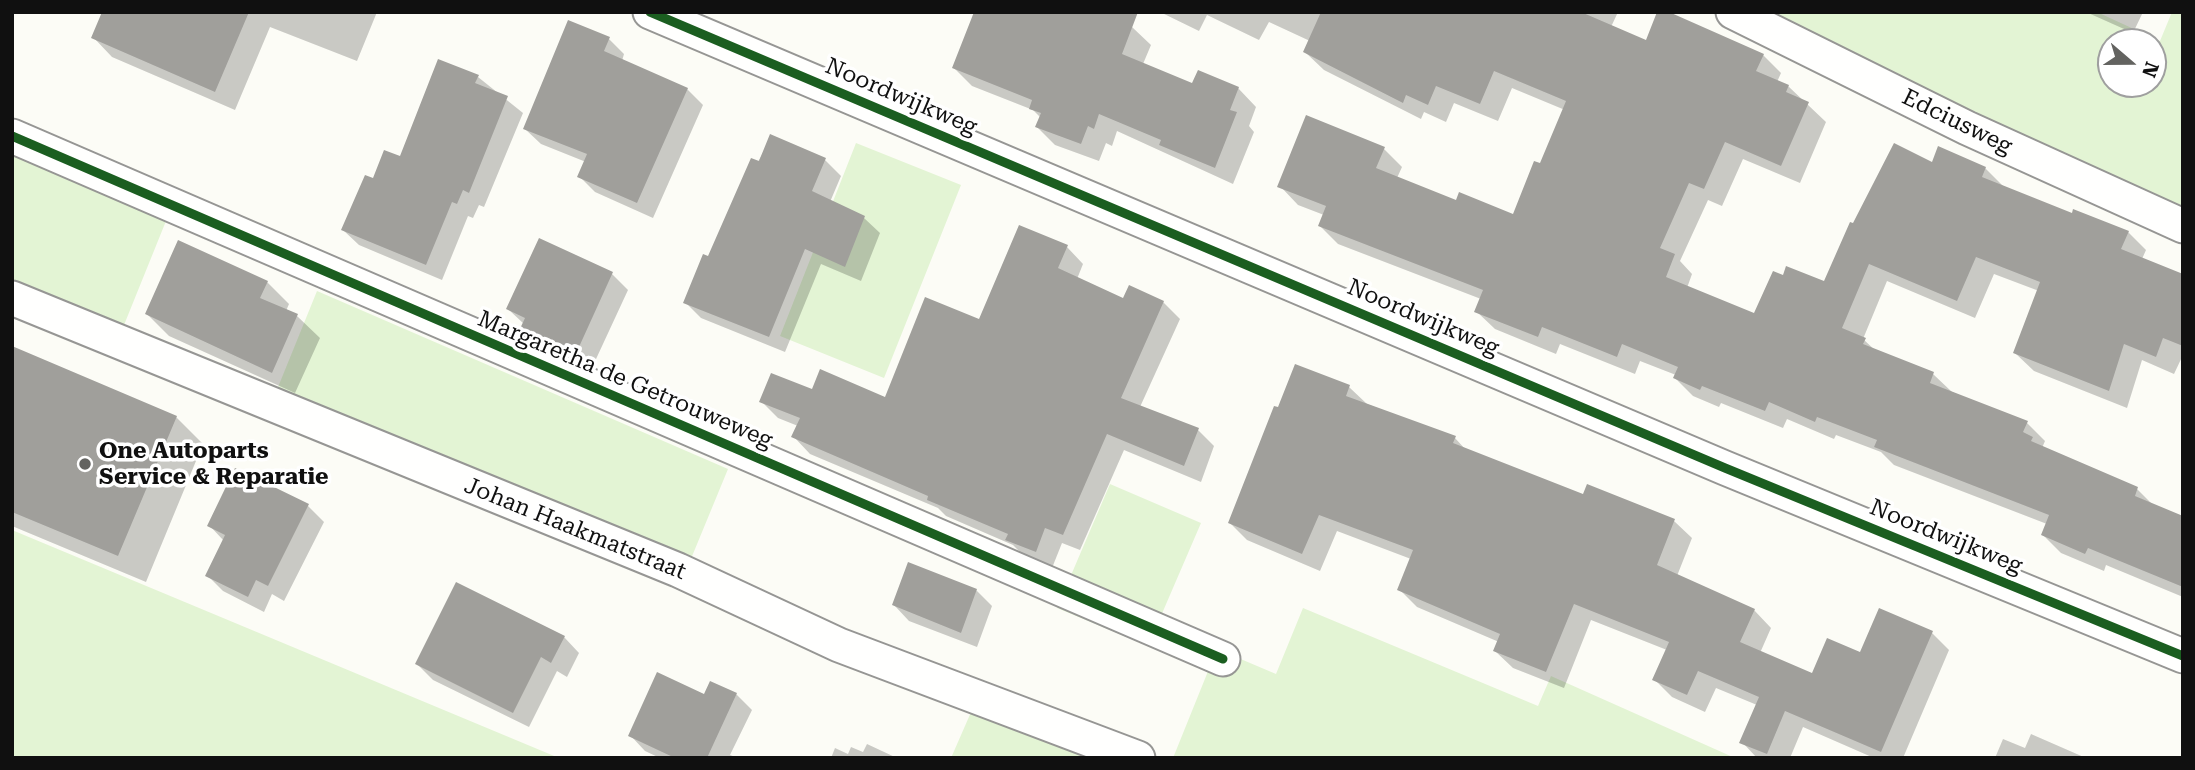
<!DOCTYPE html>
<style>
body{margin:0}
#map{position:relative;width:2195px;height:770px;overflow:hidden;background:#fcfcf6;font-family:"Roboto Serif",serif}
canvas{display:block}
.frame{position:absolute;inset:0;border:14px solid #101010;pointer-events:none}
.north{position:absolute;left:2097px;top:28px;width:70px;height:70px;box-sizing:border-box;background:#fff;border:2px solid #9f9f9f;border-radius:50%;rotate:110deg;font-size:19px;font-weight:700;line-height:28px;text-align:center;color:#101010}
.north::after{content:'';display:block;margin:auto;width:24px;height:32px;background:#636360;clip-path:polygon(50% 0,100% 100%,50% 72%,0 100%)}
</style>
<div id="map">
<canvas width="2195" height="770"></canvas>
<div class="frame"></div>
<div class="north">N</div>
</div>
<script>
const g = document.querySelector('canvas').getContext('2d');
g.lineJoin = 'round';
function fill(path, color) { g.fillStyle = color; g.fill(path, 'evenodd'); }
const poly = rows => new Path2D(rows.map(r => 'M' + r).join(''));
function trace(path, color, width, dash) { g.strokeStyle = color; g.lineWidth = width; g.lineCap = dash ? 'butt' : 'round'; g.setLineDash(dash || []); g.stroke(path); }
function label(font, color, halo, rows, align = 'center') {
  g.font = font + ' "Roboto Serif",serif'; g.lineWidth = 7; g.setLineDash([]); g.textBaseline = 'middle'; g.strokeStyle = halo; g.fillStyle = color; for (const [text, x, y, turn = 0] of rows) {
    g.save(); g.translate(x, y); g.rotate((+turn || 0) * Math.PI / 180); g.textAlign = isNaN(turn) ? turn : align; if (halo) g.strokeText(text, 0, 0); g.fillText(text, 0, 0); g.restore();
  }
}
const green = poly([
 [1763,12,2097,12,2160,41,2172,12,2183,12,2183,215],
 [2111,42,2153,42,2153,84,2111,84],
 [856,143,961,185,884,378,780,336],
 [12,153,166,221,124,325,84,308,12,285],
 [317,291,728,469,688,566,276,392],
 [1110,484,1201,523,1148,646,1057,608],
 [12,530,559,758,12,758],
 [1303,608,1538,706,1551,676,1735,758,1173,758,1217,649,1276,674],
 [982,687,1153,758,951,758]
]);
const shadow = poly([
 [104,12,377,12,357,61,270,27,235,110,112,57,93,37],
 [1095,12,1132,27,1151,45,1143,64,1193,85,1238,88,1256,107,1249,126,1254,132,1233,184,1117,131,1112,146,1106,143,1099,161,1055,145,1037,127,1041,118,1033,110,972,86,954,68],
 [1160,12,1618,12,1611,27,1647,42,1763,55,1781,73,1777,82,1788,86,1826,122,1800,183,1743,159,1722,206,1708,200,1680,261,1692,274,1687,288,1755,316,1825,284,1853,225,1933,164,1985,168,2003,186,2073,216,2128,232,2146,250,2142,259,2183,276,2183,355,2174,374,2142,360,2127,408,2034,371,2015,353,2039,291,1994,274,1975,318,1887,281,1863,339,1877,352,1933,374,1952,392,2027,423,2045,441,2042,448,2137,489,2154,506,2183,518,2183,597,2106,565,2104,571,2061,553,2043,535,2047,524,1894,465,1881,452,1836,435,1834,439,1787,419,1783,428,1721,403,1719,407,1693,396,1675,378,1676,375,1640,361,1635,374,1560,344,1556,354,1495,329,1476,311,1481,299,1338,244,1320,226,1324,215,1298,205,1280,186,1384,149,1402,167,1397,178,1457,203,1514,216,1541,166,1565,110,1512,88,1498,121,1454,103,1446,122,1424,112,1421,119,1324,70,1305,52,1310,41,1269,22,1259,40,1207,15,1199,31],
 [2086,12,2143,12,2133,33],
 [609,39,624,54,622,61,687,89,703,105,653,218,595,192,579,176,586,162,541,144,525,129],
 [478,77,523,113,484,207,479,205,473,218,468,216,442,280,359,245,343,230,374,181,401,159],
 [771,137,825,160,841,176,830,202,864,218,880,233,861,281,821,264,785,352,701,318,685,302],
 [540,240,612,274,628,290,590,372,535,349,520,333,524,324,508,309],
 [1067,247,1083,264,1077,279,1124,300,1163,302,1180,319,1140,407,1198,430,1214,446,1201,482,1124,450,1080,550,1062,543,1052,568,1024,556,1013,545,946,516,938,508,810,454,794,437,798,426,778,418,761,401,813,391,886,399],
 [267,282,289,304,286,311,297,316,320,338,295,393,169,336,147,314],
 [12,348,176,417,203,444,146,582,12,526],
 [1349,387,1367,404,1455,438,1466,450,1584,496,1674,521,1692,538,1677,576,1754,610,1771,628,1760,653,1813,675,1860,655,1932,633,1949,650,1903,758,1874,758,1803,727,1790,758,1757,758,1742,742,1757,705,1716,688,1705,712,1672,697,1654,679,1667,650,1591,620,1564,688,1513,668,1495,651,1499,642,1417,607,1399,589,1411,559,1337,531,1320,571,1247,540,1230,523],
 [308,506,324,522,284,601,272,594,264,612,223,591,207,575,224,541,209,525],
 [976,590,992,606,977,647,909,621,894,605],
 [564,637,579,653,567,677,557,671,529,727,433,680,417,664],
 [736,694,752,710,730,755,738,758,660,758,645,751,630,735,705,696],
 [2031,734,2086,758,1995,758,2003,739,2025,748],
 [867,744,897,758,831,758,835,748,848,754,851,747,863,752]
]);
const building = poly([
 [102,12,249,12,215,92,91,38],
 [974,12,1138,12,1122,54,1192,83,1198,70,1239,87,1230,110,1237,112,1215,168,1159,145,1161,140,1099,114,1094,129,1088,126,1081,144,1035,127,1041,113,1029,109,1032,100,952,68],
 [1321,12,1581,12,1646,40,1657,12,1669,12,1764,54,1756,71,1789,85,1786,92,1809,102,1781,166,1725,142,1704,189,1689,183,1660,248,1675,254,1666,277,1754,313,1773,271,1783,275,1786,266,1824,281,1850,222,1853,223,1894,143,1932,162,1938,146,1986,167,1982,177,2072,213,2073,209,2129,231,2121,249,2183,274,2183,346,2163,338,2156,357,2124,344,2109,391,2013,353,2040,282,1976,257,1957,301,1869,264,1842,328,1866,338,1863,344,1934,372,1930,383,2028,421,2023,432,2033,437,2031,441,2138,487,2135,496,2183,516,2183,587,2088,548,2085,554,2041,535,2049,515,1874,447,1877,440,1817,417,1815,422,1769,402,1765,411,1702,386,1700,390,1673,378,1678,367,1622,344,1617,357,1542,327,1538,337,1474,312,1483,290,1318,226,1326,206,1277,187,1306,115,1385,147,1376,168,1456,200,1459,192,1513,214,1534,161,1540,163,1566,101,1494,71,1480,104,1436,86,1428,105,1406,95,1403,103,1303,52],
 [568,20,610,37,604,51,688,88,637,203,577,177,587,154,523,129],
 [438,59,479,75,475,83,508,96,469,193,463,190,457,204,452,202,426,265,341,230,365,175,373,178,384,150,400,156],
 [770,134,826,158,812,191,865,216,845,267,805,249,769,337,683,303,703,254,708,256,751,158,759,161],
 [1019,225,1068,245,1058,268,1123,298,1129,285,1164,301,1121,398,1199,428,1184,466,1107,434,1063,535,1045,528,1036,552,1005,540,1008,534,927,500,928,496,791,437,800,418,759,402,771,373,812,389,820,369,885,397,925,297,979,319],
 [539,238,613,272,574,358,518,333,525,318,506,309],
 [178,240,268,281,260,298,298,314,272,373,145,314],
 [12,346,177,416,118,556,12,512],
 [1295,364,1350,385,1346,396,1456,436,1453,443,1583,494,1587,484,1675,519,1657,565,1755,609,1740,642,1812,673,1827,638,1860,652,1879,608,1933,631,1881,752,1785,711,1767,754,1739,743,1759,697,1698,671,1687,695,1652,680,1669,642,1574,604,1546,672,1493,651,1500,634,1397,590,1413,550,1319,515,1302,554,1228,523,1274,406,1278,407],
 [235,468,309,504,268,586,256,580,248,597,205,576,225,535,207,526],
 [908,562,977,589,961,633,892,605],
 [456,582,565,636,551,663,541,657,513,713,415,664],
 [657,672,704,694,710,681,737,693,707,758,675,758,628,736]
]);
const minor = poly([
 [650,12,1725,468,2183,656],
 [1733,12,1967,128,2183,226],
 [12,136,1223,659],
 [12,298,678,570,839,645,1138,758]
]);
const cycleway = poly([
 [650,12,1725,468,2183,656],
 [12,136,1223,659]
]);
const markers = [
 [85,464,7,"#636360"]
];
const streetNames = [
 ["Noordwijkweg",901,97,23],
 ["Edciusweg",1957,122,26],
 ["Noordwijkweg",1423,318,23],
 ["Margaretha de Getrouweweg",625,380,23],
 ["Johan Haakmatstraat",575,529,22],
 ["Noordwijkweg",1946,537,22]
];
const poiNames = [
 ["One Autoparts",99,451],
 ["Service & Reparatie",99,477]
];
fill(green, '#e3f4d4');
fill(shadow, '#0003');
fill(building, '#a09f9b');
trace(minor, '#969694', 37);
trace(minor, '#fffffe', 33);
trace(cycleway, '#1b5e20', 9);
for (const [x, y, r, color] of markers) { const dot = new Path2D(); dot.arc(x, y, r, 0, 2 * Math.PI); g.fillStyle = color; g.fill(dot); trace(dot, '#fff', 2.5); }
label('23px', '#101010', '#fff', streetNames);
label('bold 23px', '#101010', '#fff', poiNames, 'left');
</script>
